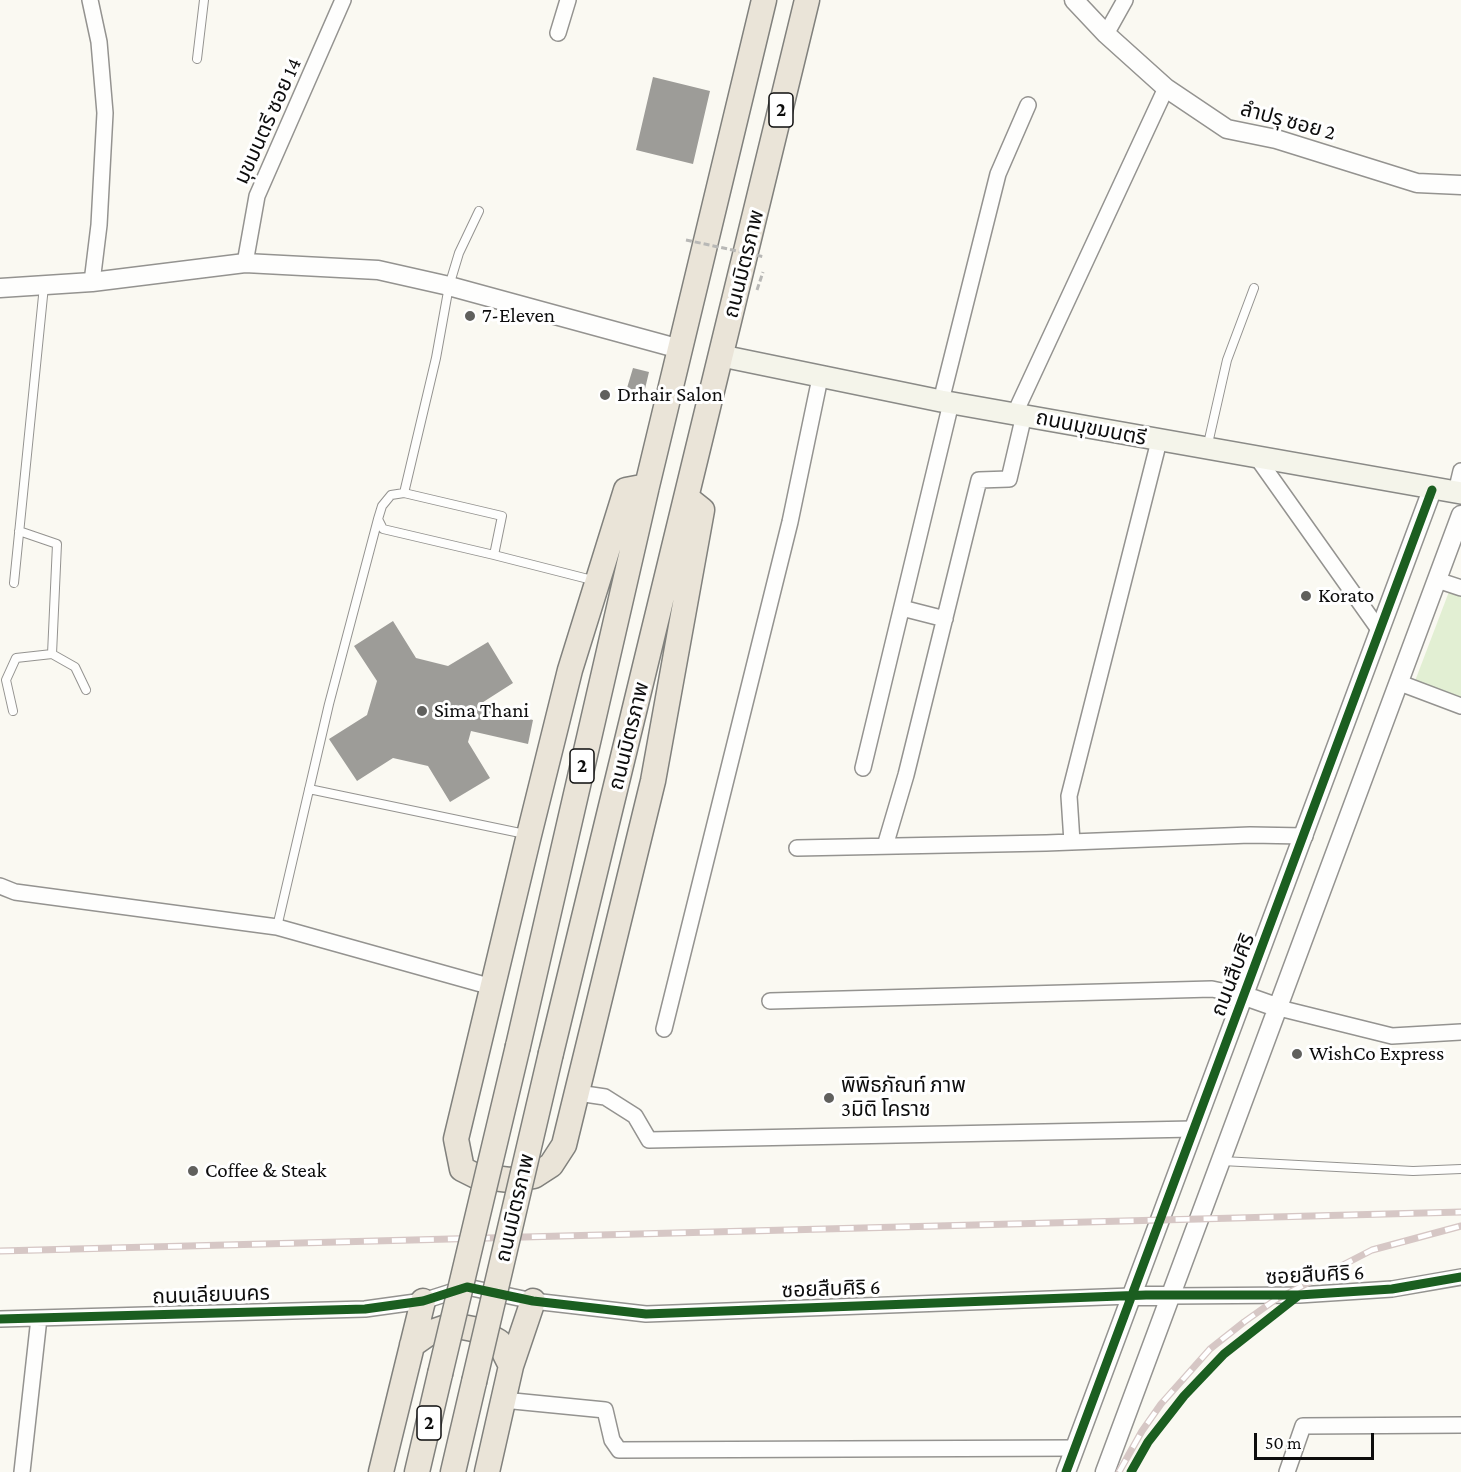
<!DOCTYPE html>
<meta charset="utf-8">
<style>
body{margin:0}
#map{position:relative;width:1461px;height:1472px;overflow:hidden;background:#faf9f2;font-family:"Crimson Pro",serif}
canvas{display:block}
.scale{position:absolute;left:1254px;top:1433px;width:120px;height:27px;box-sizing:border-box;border:3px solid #0d0d0d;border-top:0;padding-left:8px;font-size:18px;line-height:21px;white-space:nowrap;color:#0d0d0d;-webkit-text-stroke:4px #fff;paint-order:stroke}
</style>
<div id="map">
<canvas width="1461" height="1472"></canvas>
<div class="scale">50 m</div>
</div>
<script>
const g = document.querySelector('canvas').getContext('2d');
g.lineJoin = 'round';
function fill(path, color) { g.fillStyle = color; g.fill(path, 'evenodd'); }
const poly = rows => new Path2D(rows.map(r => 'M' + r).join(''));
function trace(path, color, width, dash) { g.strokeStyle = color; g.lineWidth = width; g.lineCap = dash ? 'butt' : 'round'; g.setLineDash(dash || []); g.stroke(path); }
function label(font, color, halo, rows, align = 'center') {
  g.font = font + ' "Crimson Pro","Noto Sans Thai",serif'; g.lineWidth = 6; g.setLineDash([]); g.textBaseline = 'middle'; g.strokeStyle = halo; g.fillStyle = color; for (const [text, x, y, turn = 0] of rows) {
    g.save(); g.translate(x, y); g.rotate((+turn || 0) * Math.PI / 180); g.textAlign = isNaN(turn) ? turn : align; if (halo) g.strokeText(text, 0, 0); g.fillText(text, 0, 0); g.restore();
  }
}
const green = poly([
 [1450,589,1461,594,1461,698,1415,681]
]);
const building = poly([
 [653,77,710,91,693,164,636,150],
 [633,368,649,372,644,393,627,388],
 [393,621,416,658,448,666,488,642,513,683,477,706,533,720,528,744,471,731,468,742,490,778,450,802,428,766,393,758,357,781,329,739,367,715,377,681,354,646]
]);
const path = poly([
 [757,290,763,272]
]);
const service = poly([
 [197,59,204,0],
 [479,211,459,253,449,286,436,358,404,493,502,516,494,555,596,581],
 [1207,448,1227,360,1254,288],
 [404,493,391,495,382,506,378,519,383,529,494,555],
 [19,531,57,544,52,654,75,667,86,690],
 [14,583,44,286],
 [13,711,6,680,16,658,52,654],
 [309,789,525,834],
 [277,927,329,704,378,519],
 [1222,1161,1413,1171,1461,1169]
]);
const minor = poly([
 [90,0,99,42,105,113,99,225,92,282],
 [558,33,568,0],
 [1106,34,1125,0],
 [245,263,257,196,343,0],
 [941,401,998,174,1028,105],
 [1015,413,1166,88],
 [1258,459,1380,631],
 [1456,492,1461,471],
 [1437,580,1461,588],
 [902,608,945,619],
 [1400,683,1461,706],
 [863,768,951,403],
 [1072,842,1069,796,1159,441],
 [885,846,906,775,979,480,1009,479,1024,415],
 [797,848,1046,843,1250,835,1305,836],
 [0,886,15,892,277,927,492,987],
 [770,1001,1212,989,1245,996],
 [1279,1008,1392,1036,1461,1032],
 [664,1029,790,522,820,378],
 [578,1093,605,1097,635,1116,649,1140,1193,1129],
 [1170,1296,1299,1295,1392,1289,1461,1277],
 [0,1319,365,1309,423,1301,467,1287,533,1301,646,1314,1131,1296],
 [503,1400,605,1410,612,1440,619,1450,1075,1448],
 [22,1472,39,1318],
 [1287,1472,1303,1426,1461,1425]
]);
const tertiary = poly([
 [1074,0,1106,34,1166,88,1227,129,1276,139,1417,183,1461,185],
 [0,288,92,282,245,263,378,270,449,286,680,349],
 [1245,996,1279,1008],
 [1131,1296,1170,1296],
 [1066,1472,1432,490],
 [1105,1472,1461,515]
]);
const secondary = poly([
 [722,356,941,401,1461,493]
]);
const trunk = poly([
 [647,486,626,490,570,670,529,835,456,1139,462,1169,476,1176,510,1180,534,1176,551,1165,564,1145,653,781,702,510,687,498],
 [518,1046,647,486,764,0],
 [551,1053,807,0],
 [412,1345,429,1333,452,1325,478,1330,499,1342,511,1366],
 [381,1472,423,1301],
 [417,1472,440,1374],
 [453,1472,474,1382],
 [487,1472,511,1366,533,1301]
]);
const rail = poly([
 [0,1251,1461,1212],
 [1119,1472,1142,1431,1161,1404,1210,1349,1244,1322,1275,1300,1372,1250,1461,1226]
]);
const pathBridge = poly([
 [686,240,765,257]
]);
const trunkBridge = poly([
 [440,1374,518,1046],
 [474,1382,551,1053]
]);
const cycleway = poly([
 [0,1319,365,1309,423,1301,467,1287,533,1301,646,1314,1146,1295,1299,1295,1392,1289,1461,1277],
 [1066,1472,1432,490],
 [1131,1472,1148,1442,1184,1396,1224,1354,1299,1295]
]);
const markers = [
 [470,316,6,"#60605d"],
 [605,395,6,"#60605d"],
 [1306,596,6,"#60605d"],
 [422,711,6,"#60605d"],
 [1297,1054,6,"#60605d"],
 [829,1098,6,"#60605d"],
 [193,1171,6,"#60605d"]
];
const shields = [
 [781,110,24],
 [582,766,24],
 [429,1423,24]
];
const shieldNames = [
 ["2",781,110],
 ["2",582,766],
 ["2",429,1423]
];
const streetNames = [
 ["มุขมนตรี ซอย 14",268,121,-66],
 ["ลำปรุ ซอย 2",1288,121,15],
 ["ถนนมิตรภาพ",744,264,-76],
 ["ถนนมุขมนตรี",1091,428,11],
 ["ถนนมิตรภาพ",629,736,-76],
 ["ถนนสืบศิริ",1233,975,-69],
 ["ถนนมิตรภาพ",515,1208,-77],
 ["ซอยสืบศิริ 6",1315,1275,-3],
 ["ซอยสืบศิริ 6",831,1289,-2],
 ["ถนนเลียบนคร",211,1295,-2]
];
const poiNames = [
 ["7-Eleven",482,316],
 ["Drhair Salon",617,395],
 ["Korato",1318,596],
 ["Sima Thani",434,711],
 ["WishCo Express",1309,1054],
 ["พิพิธภัณท์ ภาพ",841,1086],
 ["3มิติ โคราช",841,1110],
 ["Coffee & Steak",205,1171]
];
fill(green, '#e2efd3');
fill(building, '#9d9c98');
trace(service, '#949390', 10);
trace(minor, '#949390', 18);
trace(tertiary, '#949390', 21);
trace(secondary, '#8a8a87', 24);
trace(trunk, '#81817d', 27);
trace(path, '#b8b8b6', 3, [6, 3]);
trace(service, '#fefefd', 8);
trace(minor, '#fefefd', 15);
trace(tertiary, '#fefefd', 18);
trace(secondary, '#f4f4ea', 21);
trace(trunk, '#eae4d8', 24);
trace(rail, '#d6c7c5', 7);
trace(rail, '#fff', 4.5, [14]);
trace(trunkBridge, '#81817d', 27, []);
trace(pathBridge, '#b8b8b6', 3, [6, 3]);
trace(trunkBridge, '#eae4d8', 24);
trace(cycleway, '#1b5e20', 9);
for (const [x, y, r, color] of markers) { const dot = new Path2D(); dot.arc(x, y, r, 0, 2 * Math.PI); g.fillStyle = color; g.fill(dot); trace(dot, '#fff', 2); }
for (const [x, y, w] of shields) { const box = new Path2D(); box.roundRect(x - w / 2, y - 17, w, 34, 4.5); g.fillStyle = '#fff'; g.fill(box); trace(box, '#0d0d0d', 1.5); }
label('bold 20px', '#0d0d0d', null, shieldNames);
label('21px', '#0d0d0d', '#fff', streetNames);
label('21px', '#0d0d0d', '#fff', poiNames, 'left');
</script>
